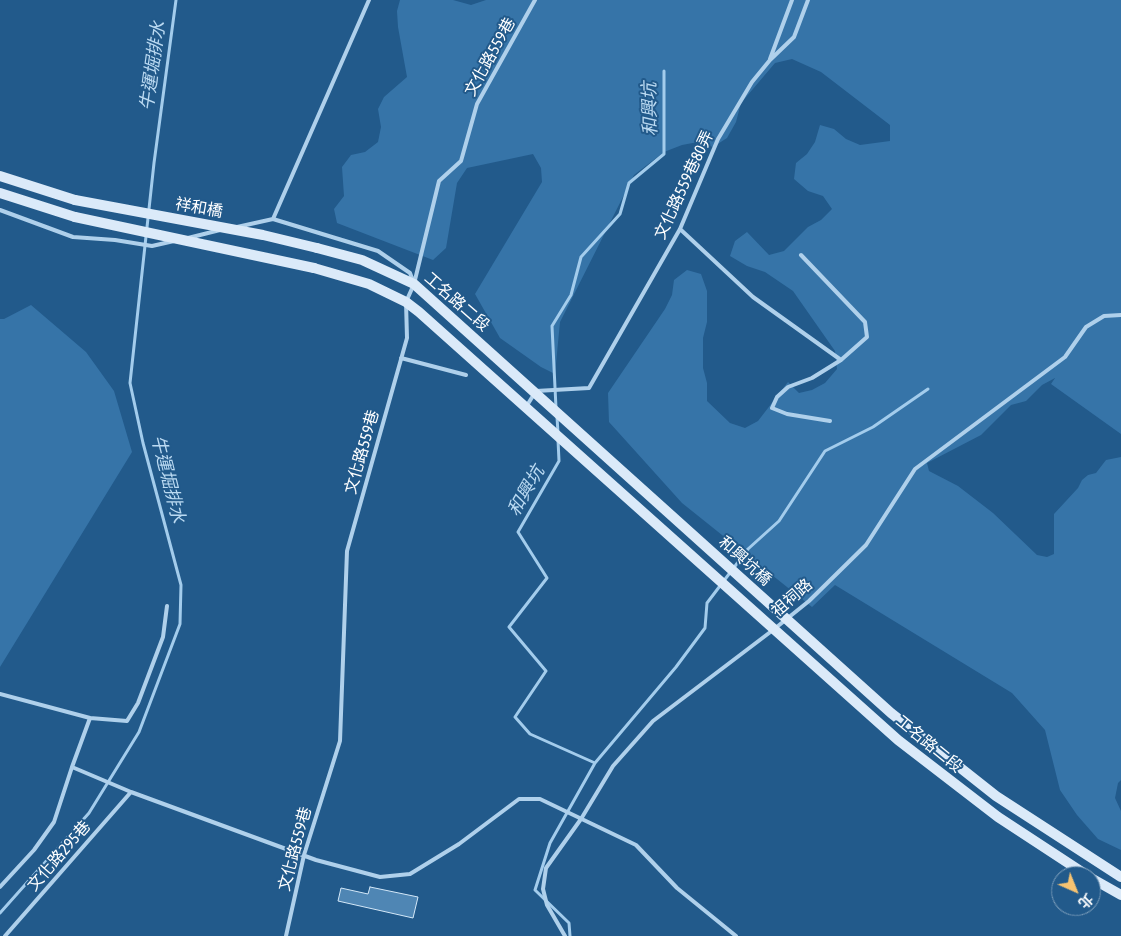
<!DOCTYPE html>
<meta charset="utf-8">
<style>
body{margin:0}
#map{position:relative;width:1121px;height:936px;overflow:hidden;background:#225a8b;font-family:"Asap Condensed","Noto Sans TC",sans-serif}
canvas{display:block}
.north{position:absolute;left:1051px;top:866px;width:50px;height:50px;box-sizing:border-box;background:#225a8b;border:1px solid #7a9cb9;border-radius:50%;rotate:136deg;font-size:14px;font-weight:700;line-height:20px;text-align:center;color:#fff}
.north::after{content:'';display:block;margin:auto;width:18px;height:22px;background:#f7c371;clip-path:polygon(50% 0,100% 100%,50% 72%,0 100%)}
</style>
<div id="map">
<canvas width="1121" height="936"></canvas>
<div class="north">北</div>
</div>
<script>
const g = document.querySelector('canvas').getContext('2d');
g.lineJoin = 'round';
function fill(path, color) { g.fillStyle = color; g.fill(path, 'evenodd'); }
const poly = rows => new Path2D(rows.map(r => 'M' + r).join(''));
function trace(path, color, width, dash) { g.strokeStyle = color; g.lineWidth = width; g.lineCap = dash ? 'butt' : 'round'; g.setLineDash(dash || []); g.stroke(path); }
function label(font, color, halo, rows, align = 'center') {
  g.font = font + ' "Asap Condensed","Noto Sans TC",sans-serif'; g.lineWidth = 4; g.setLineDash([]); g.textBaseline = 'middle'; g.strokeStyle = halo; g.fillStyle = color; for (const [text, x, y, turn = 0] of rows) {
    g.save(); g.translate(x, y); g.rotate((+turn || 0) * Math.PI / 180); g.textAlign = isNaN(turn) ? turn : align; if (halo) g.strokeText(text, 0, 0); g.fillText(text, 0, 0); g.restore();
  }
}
const green = poly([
 [400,0,453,0,471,5,486,0,1121,0,1121,434,1051,384,1055,378,1042,385,1026,401,1011,405,981,435,927,463,929,471,958,486,993,513,1037,555,1047,557,1054,554,1054,514,1078,488,1082,480,1088,475,1096,473,1106,460,1121,457,1121,780,1118,783,1115,798,1121,811,1121,850,1098,839,1077,815,1060,790,1045,730,1012,693,835,585,812,607,682,503,609,422,608,393,665,309,672,295,674,280,687,270,701,274,707,291,707,322,703,338,703,368,707,383,707,401,730,423,745,428,758,421,788,382,799,393,812,390,825,383,837,369,835,351,793,291,765,272,747,266,730,256,735,241,747,232,769,255,784,251,808,227,821,220,832,209,823,196,808,191,794,179,796,163,807,154,815,142,820,125,834,129,846,139,860,145,890,141,890,125,821,72,792,59,775,63,741,103,736,122,727,138,713,147,698,142,682,145,664,152,634,175,560,322,555,374,541,367,500,338,475,294,542,182,541,168,533,154,467,168,457,183,446,248,433,260,337,223,334,209,344,196,342,167,351,155,365,152,378,142,381,127,378,109,384,97,407,77,398,27,397,11],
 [31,305,86,352,114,391,132,452,0,667,0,319,4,319]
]);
const stream = poly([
 [556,408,552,326,571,295,581,257,620,214,629,183,664,154,664,71],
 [557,417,558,433],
 [558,440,559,461,518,532,547,578,509,627,546,671,515,717,530,734,595,763],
 [0,913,89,813,139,732,180,624,181,585,143,443,130,383,154,163,176,0],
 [570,936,569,923,535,890,550,843,595,763,676,667,705,628,707,603,748,549,779,521,825,451,873,427,928,389]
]);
const building = poly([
 [370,887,418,897,413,918,338,901,341,888,368,894,370,887]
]);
const lane = poly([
 [770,59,792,0],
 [0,210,73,237,115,240,152,246,174,241],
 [273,219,378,251,410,273,413,281],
 [237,227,273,219,369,0],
 [680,229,753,297,841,360],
 [188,238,220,230],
 [801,255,865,322,867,337,841,360,812,378,788,387,777,397,772,408,787,414,830,421],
 [401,358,466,375],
 [526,407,536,391,589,388,680,229,718,139,752,82,770,60,794,37,808,0],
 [0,694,90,718,72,767,131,792,316,860,380,877,410,874,459,844,519,799,540,799,636,845,677,888,736,936],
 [90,718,127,721,138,703,163,637,167,606],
 [0,887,34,850,54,822,72,767],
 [5,936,131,792],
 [286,936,304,855,340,741,347,551,407,338,406,302,414,284,439,181,461,161,477,104,535,0],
 [565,936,547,905,543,889,546,868,581,819,613,766,653,721,773,630,809,601,866,545,915,469,1065,357,1086,327,1104,316,1121,315]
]);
const secondary = poly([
 [0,176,75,200],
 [0,193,75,217],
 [317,248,362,260,414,284,891,713,996,796,1121,877],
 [314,268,369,284,406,302,419,312,898,740,998,817,1088,876],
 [1091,878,1121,895]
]);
const secondaryBridge = poly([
 [75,200,263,235,317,248],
 [75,217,314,268]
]);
const streetNames = [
 ["文化路559巷",490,57,-61],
 ["文化路559巷80弄",684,185,-65],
 ["祥和橋",199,208,10],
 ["工名路二段",457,302,41],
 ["文化路559巷",362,452,-74],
 ["和興坑橋",745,561,42],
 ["祖祠路",792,598,-41],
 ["工名路二段",929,744,39],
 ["文化路559巷",295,849,-75],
 ["文化路295巷",59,856,-49]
];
const waterNames = [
 ["牛運堀排水",153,66,-82],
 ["和興坑",650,109,-91],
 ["牛運堀排水",168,479,76],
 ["和興坑",526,491,-60]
];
fill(green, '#3674a8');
trace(stream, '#a3ccec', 3);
fill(building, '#4f86b4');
trace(building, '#d4e8f8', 1);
trace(lane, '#afd0eb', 4);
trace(secondary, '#dbeaf9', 10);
trace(secondaryBridge, '#dbeaf9', 10);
label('16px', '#fff', '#225a8b', streetNames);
label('italic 18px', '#bbdaf2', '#225a8b', waterNames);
</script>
